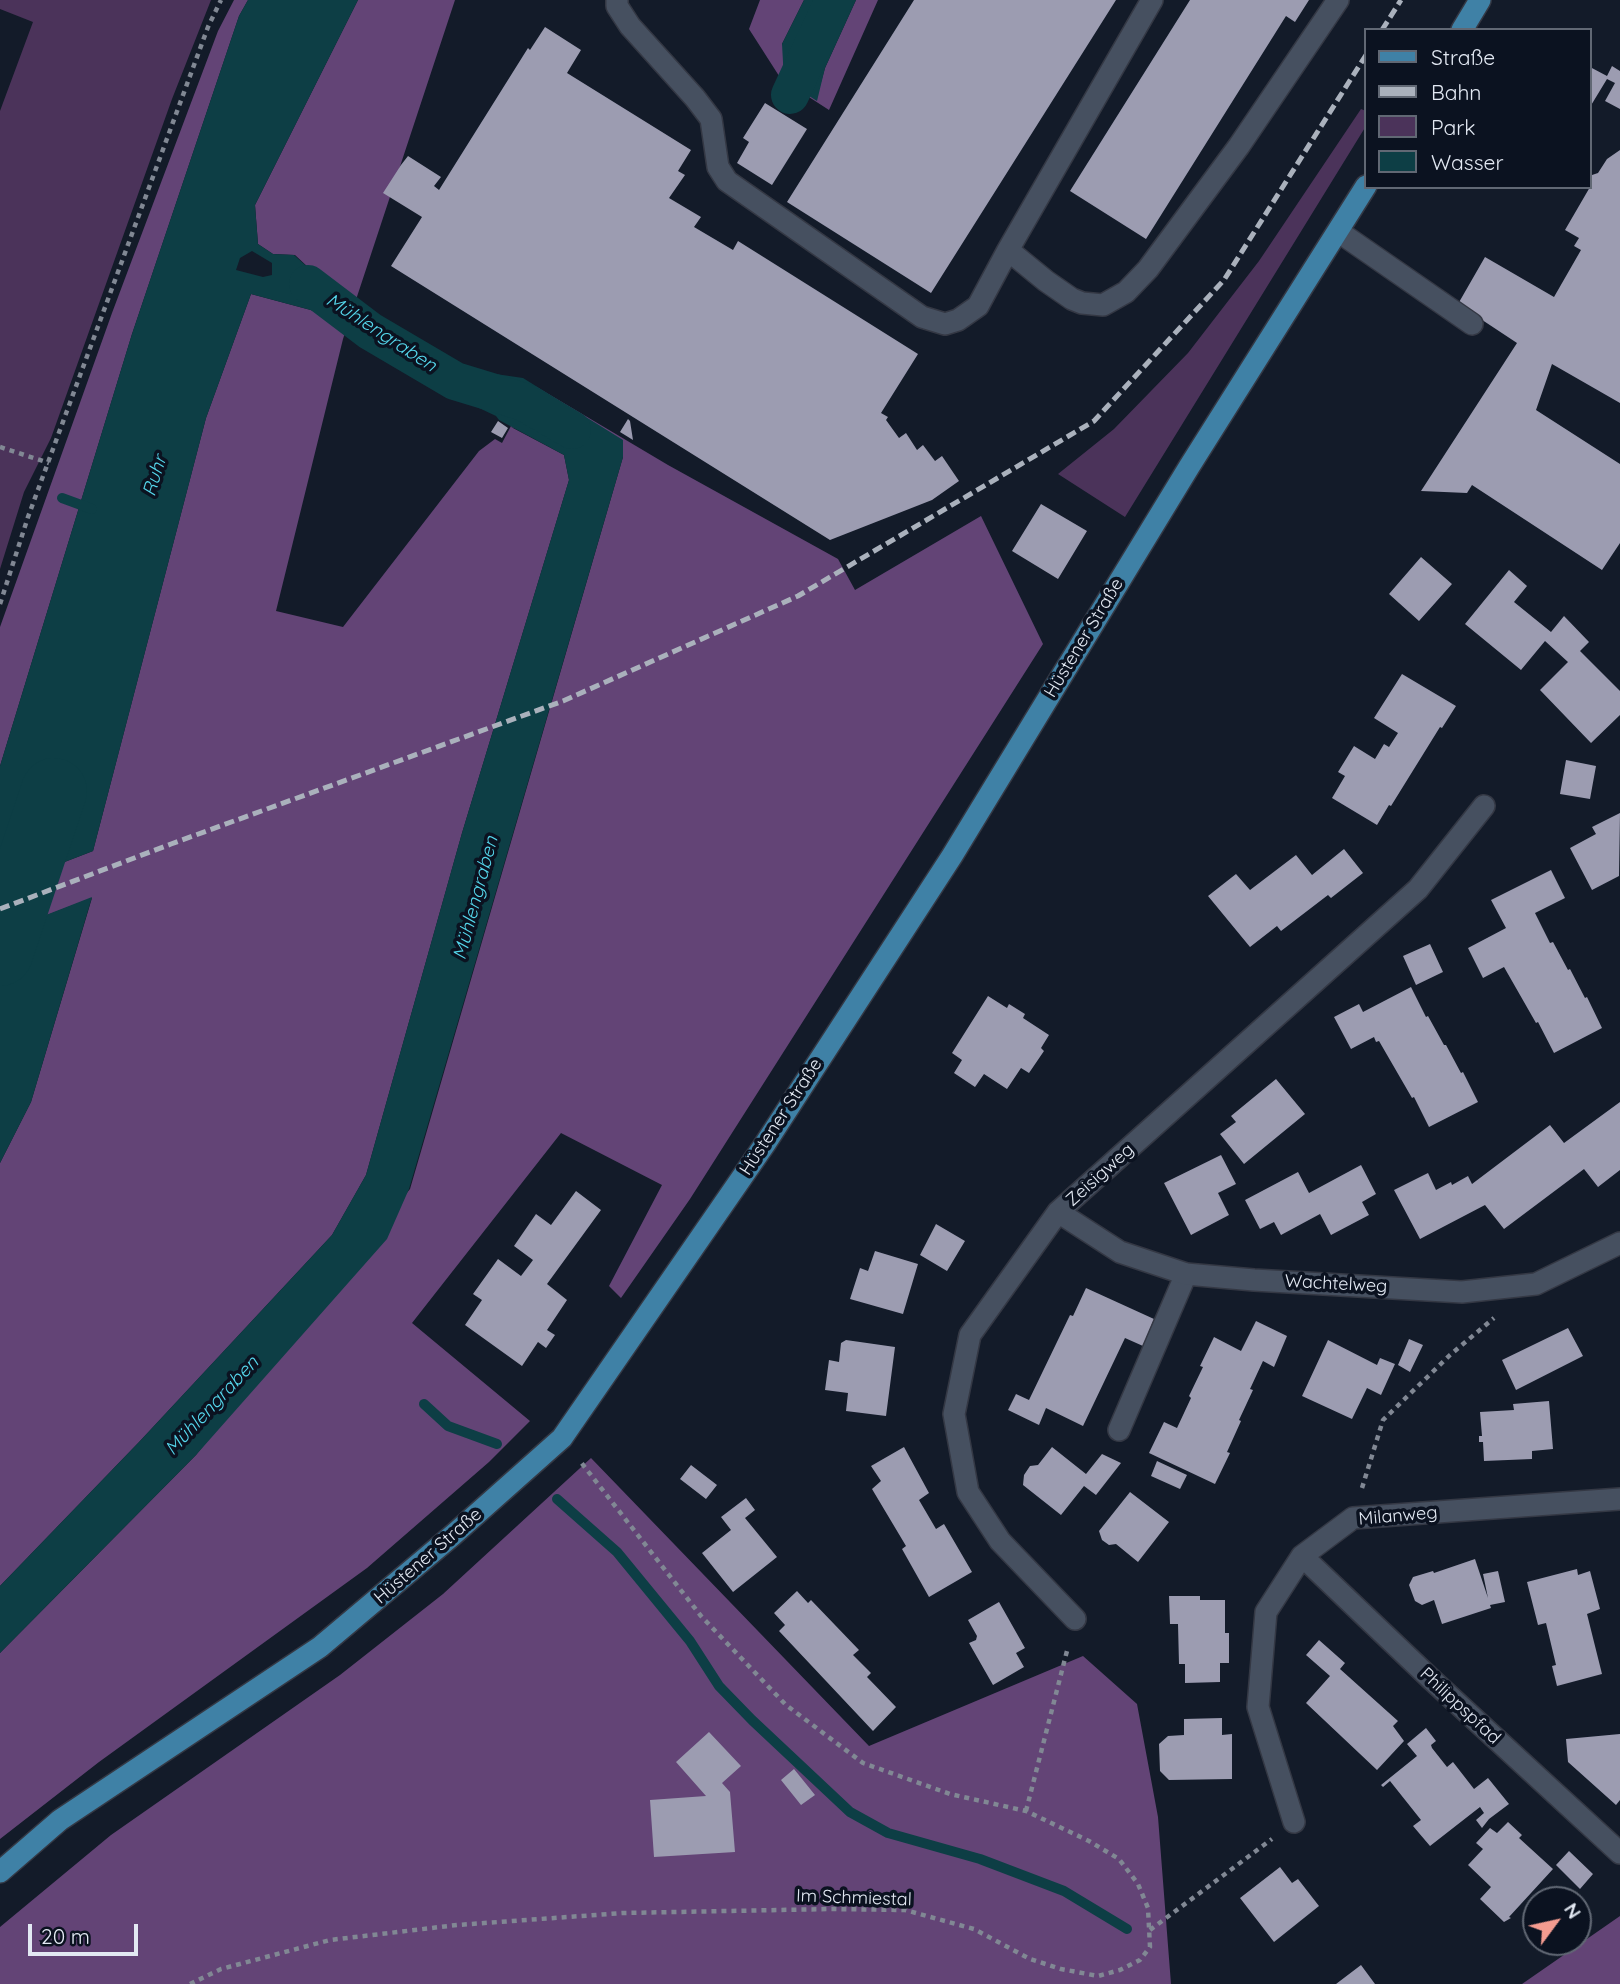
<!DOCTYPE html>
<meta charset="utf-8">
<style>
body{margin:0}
#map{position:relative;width:1620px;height:1984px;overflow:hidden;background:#131b29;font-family:Quicksand,sans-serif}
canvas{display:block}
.legend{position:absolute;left:1364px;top:28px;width:228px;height:161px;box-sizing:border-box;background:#0b1220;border:2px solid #616874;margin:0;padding:9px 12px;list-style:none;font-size:21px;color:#e3e9f3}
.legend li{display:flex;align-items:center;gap:14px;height:35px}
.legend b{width:35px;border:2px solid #616874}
.north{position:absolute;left:1522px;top:1886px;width:70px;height:70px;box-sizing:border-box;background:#0b1220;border:2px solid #616874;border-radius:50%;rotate:57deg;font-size:19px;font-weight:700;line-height:28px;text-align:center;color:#e3e9f3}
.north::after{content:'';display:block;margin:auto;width:24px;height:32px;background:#f59c90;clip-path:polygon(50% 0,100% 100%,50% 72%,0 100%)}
.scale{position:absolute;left:28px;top:1924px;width:110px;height:32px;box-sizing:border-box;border:4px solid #e3e9f3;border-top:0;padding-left:9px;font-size:21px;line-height:24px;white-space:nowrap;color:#e3e9f3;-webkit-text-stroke:5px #0b1220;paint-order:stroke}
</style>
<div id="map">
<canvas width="1620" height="1984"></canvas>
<ul class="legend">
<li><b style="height:9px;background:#3f81a6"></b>Straße</li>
<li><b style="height:9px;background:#aab1bc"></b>Bahn</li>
<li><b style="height:19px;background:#4b335a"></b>Park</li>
<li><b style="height:19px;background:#0d3e45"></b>Wasser</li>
</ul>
<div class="north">N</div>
<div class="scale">20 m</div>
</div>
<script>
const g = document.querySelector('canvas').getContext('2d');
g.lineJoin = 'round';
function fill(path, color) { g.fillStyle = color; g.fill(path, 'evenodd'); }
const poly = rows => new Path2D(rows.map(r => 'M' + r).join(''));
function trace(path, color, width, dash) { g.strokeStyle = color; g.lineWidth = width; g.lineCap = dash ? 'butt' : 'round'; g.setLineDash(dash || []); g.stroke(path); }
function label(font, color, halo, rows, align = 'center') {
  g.font = font + ' Quicksand,sans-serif'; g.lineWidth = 7; g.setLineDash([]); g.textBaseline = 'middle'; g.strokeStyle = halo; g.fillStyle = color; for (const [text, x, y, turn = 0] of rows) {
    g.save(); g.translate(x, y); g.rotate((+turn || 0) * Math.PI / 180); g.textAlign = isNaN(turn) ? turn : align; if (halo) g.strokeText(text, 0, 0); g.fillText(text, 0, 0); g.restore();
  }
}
const green = poly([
 [0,0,211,0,172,99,51,438,24,492,0,569,0,111,33,22,0,9],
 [1361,109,1366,111,1366,126,1125,517,1058,474,1114,429,1188,353,1259,261]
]);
const forest = poly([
 [234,0,248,0,239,16,132,334,0,766,0,627,112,313,218,31],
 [358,0,455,0,343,339,276,611,343,627,479,451,495,439,502,443,511,426,535,386,668,465,838,559,855,590,981,516,1043,644,690,1199,621,1298,609,1286,662,1185,561,1133,412,1323,530,1421,489,1462,367,1568,99,1762,0,1839,0,1653,196,1455,410,1189,623,457,511,427,564,455,569,480,462,833,366,1175,332,1235,140,1441,0,1586,0,1163,31,1102,92,898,0,933,0,887,93,851,206,418,251,294,348,320,352,308,295,255,273,254,258,244,255,205],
 [760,0,804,0,782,44,816,100,825,68,856,0,878,0,829,110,781,79,749,29],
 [591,1458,869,1746,1083,1656,1137,1704,1158,1817,1171,1984,0,1984,0,1927,111,1835,340,1675,443,1594],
 [1620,1916,1620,1984,1522,1984]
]);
const water = poly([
 [248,0,358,0,255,205,258,244,273,254,294,255,353,308,348,320,251,294,206,418,93,851,0,887,0,766,132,334,239,16],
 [252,251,272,263,272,275,263,277,236,270,240,258],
 [804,0,856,0,825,68,817,101,784,80,782,44],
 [375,321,391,327,462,369,451,394,364,340],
 [475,371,523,378,623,440,623,457,409,1189,387,1239,196,1455,0,1653,0,1586,140,1441,332,1235,366,1175,462,833,569,480,564,455,499,420,496,416,462,400],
 [92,897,31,1102,0,1163,0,933]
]);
const stream = poly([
 [62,498,92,509],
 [424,1404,448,1426,497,1444],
 [557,1499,617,1552,690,1641,719,1686,752,1720,850,1812,888,1833,980,1859,1064,1891,1127,1929]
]);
const canal = poly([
 [790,95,834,0],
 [308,284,370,331,455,381,524,402,572,430]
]);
const river = poly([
 [0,953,54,791]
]);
const building = poly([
 [914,0,1116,0,931,293,787,202],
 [1190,0,1309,0,1295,22,1286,16,1146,239,1070,191],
 [545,27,581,50,567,73,691,150,678,171,685,175,669,198,701,217,694,227,733,250,738,241,918,354,881,413,888,417,886,420,899,438,906,433,917,450,923,445,935,461,942,456,959,481,932,500,830,540,391,266,422,217,383,193,401,165,408,156,441,177,434,186,439,190,528,48,530,50],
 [1612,66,1620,71,1620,109,1605,101,1615,83,1607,79,1590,107,1590,67,1607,76],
 [765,103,807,129,772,185,737,163,749,142,743,138],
 [1620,150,1620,403,1552,364,1536,410,1620,464,1620,543,1602,570,1472,485,1467,493,1421,491,1517,343,1458,304,1485,257,1554,297,1581,250,1574,246,1579,238,1565,230,1590,187,1592,175,1598,173,1607,159],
 [628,419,630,421,633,440,620,432],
 [498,421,508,428,502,438,491,432],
 [1041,504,1087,531,1058,579,1012,551],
 [1421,557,1452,584,1419,621,1389,594],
 [1509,570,1527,586,1514,602,1551,632,1564,616,1589,642,1580,651,1620,691,1620,715,1591,743,1540,690,1568,662,1545,641,1521,670,1465,624],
 [1402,674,1456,706,1442,728,1440,727,1391,806,1389,805,1377,825,1332,798,1345,776,1338,772,1354,746,1375,759,1384,744,1389,747,1398,733,1374,718],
 [1566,760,1596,766,1590,799,1560,794],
 [1620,813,1619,876,1592,890,1570,848,1596,834,1592,827],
 [1344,849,1363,873,1331,898,1328,895,1281,931,1277,926,1250,947,1208,896,1236,874,1250,890,1296,855,1312,875],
 [1551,870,1565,898,1535,913,1550,943,1553,942,1568,970,1570,969,1585,998,1587,997,1602,1028,1554,1053,1538,1022,1536,1023,1504,967,1483,978,1468,948,1506,928,1491,900],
 [1430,944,1443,972,1416,985,1403,956],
 [1411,987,1426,1017,1428,1016,1444,1045,1446,1045,1461,1073,1463,1072,1478,1102,1429,1127,1414,1097,1412,1098,1379,1041,1376,1042,1374,1037,1351,1049,1334,1017,1359,1004,1363,1012],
 [988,996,1007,1008,1009,1004,1025,1014,1023,1018,1049,1035,1041,1048,1044,1051,1029,1073,1021,1068,1007,1089,984,1074,975,1087,954,1073,962,1060,952,1053],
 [1276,1079,1305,1114,1244,1164,1220,1134,1236,1122,1231,1116],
 [1620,1102,1620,1170,1598,1187,1584,1169,1504,1229,1485,1205,1420,1239,1394,1190,1428,1173,1436,1190,1451,1182,1452,1185,1468,1176,1472,1184,1550,1125,1564,1143],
 [1221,1155,1236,1184,1218,1193,1229,1215,1191,1235,1164,1183],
 [1361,1165,1376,1194,1362,1202,1369,1215,1331,1235,1320,1214,1281,1235,1274,1222,1260,1229,1245,1200,1298,1172,1309,1193],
 [576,1191,601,1210,547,1284,567,1300,547,1330,555,1335,546,1348,538,1342,522,1366,465,1325,482,1300,473,1294,498,1259,521,1276,533,1260,514,1246,536,1214,551,1225],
 [936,1224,965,1241,947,1271,920,1255],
 [875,1251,918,1264,903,1314,850,1299,860,1268,868,1271],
 [1086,1288,1154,1319,1143,1346,1125,1338,1083,1426,1046,1408,1039,1425,1008,1410,1016,1394,1029,1400,1070,1315,1073,1316],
 [1256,1321,1287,1336,1274,1367,1263,1361,1250,1389,1253,1390,1239,1420,1241,1421,1227,1452,1230,1453,1215,1484,1149,1453,1164,1422,1177,1428,1191,1398,1189,1396,1203,1367,1200,1366,1214,1337,1241,1351],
 [1568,1328,1583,1356,1516,1390,1502,1360],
 [1409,1339,1423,1345,1410,1372,1398,1365],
 [846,1340,895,1347,886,1416,846,1411,848,1393,825,1390,829,1360,839,1362,841,1343],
 [1328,1340,1377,1365,1380,1358,1395,1364,1381,1395,1367,1388,1352,1419,1302,1396],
 [1549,1401,1553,1449,1532,1451,1532,1459,1484,1461,1483,1442,1479,1442,1479,1436,1482,1436,1480,1412,1514,1410,1513,1404],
 [904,1447,929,1493,919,1500,936,1529,944,1524,972,1572,929,1597,902,1549,906,1546,872,1489,881,1481,871,1466],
 [1052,1447,1086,1474,1102,1454,1121,1463,1096,1495,1084,1486,1061,1515,1023,1485,1024,1475,1030,1466,1038,1465],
 [1157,1461,1187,1475,1180,1489,1151,1476],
 [691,1465,717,1485,706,1499,680,1479],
 [1130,1492,1169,1522,1138,1562,1116,1544,1109,1545,1102,1540,1099,1531],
 [746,1498,755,1510,745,1518,777,1557,733,1592,702,1553,731,1530,721,1517],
 [1475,1559,1488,1598,1483,1574,1498,1571,1505,1602,1490,1605,1491,1608,1442,1624,1434,1600,1422,1605,1415,1601,1409,1585,1413,1577,1433,1571,1434,1573],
 [1577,1569,1578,1575,1590,1571,1600,1609,1587,1614,1602,1674,1557,1686,1552,1666,1556,1665,1546,1623,1538,1625,1527,1582],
 [797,1591,808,1603,811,1600,859,1650,853,1655,871,1673,867,1677,896,1707,873,1731,779,1631,785,1625,774,1613],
 [1169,1596,1200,1596,1200,1600,1225,1600,1225,1633,1229,1633,1229,1663,1220,1663,1220,1682,1185,1683,1185,1664,1179,1664,1178,1624,1170,1624],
 [999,1602,1025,1648,1016,1653,1024,1667,993,1685,969,1643,976,1640,977,1636,968,1620],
 [1319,1640,1345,1663,1340,1669,1398,1721,1393,1726,1404,1741,1377,1770,1306,1703,1330,1676,1306,1655],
 [1222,1718,1222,1735,1232,1734,1232,1779,1169,1780,1160,1771,1159,1744,1168,1736,1184,1735,1184,1719],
 [1426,1728,1436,1741,1431,1745,1432,1748,1447,1767,1453,1762,1474,1789,1488,1778,1509,1804,1489,1819,1482,1828,1476,1820,1484,1813,1480,1807,1430,1846,1413,1826,1421,1820,1390,1781,1383,1787,1381,1785,1417,1756,1407,1744],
 [709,1732,741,1766,722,1783,730,1792,735,1852,654,1857,650,1800,706,1796,676,1762],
 [1620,1734,1620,1800,1616,1805,1568,1762,1566,1739],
 [794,1769,815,1795,801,1805,781,1780],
 [1508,1822,1522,1835,1519,1838,1553,1869,1509,1917,1511,1918,1504,1922,1480,1899,1491,1887,1468,1865,1483,1849,1476,1843,1490,1828,1497,1833],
 [1569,1851,1593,1874,1580,1889,1556,1865],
 [1280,1867,1292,1883,1298,1879,1319,1906,1274,1942,1240,1898],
 [1361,1965,1375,1984,1336,1984]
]);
const path = poly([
 [0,447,49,463],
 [0,604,28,517,208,27,221,0],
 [1362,1488,1383,1420,1450,1355,1494,1318],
 [1026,1811,1068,1647],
 [1150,1930,1272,1839],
 [190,1984,221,1969,330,1940,457,1925,623,1913,832,1909,905,1910,974,1929,1030,1959,1061,1969,1098,1976,1120,1970,1140,1960,1150,1947,1148,1908,1138,1884,1119,1859,1089,1841,1026,1811,950,1794,863,1763,786,1705,701,1616,580,1461]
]);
const service = poly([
 [617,0,617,6,630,26,695,98,711,119,718,167,727,181,922,317,945,324,958,320,978,306,1008,250,1152,0],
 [1339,232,1472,324],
 [1008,250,1046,281,1072,299,1082,303,1103,305,1126,292,1148,269,1239,146,1338,0],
 [1119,1430,1186,1274]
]);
const minor = poly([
 [1058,1212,1120,1252,1186,1274,1254,1280,1462,1292,1536,1284,1620,1243],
 [1302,1556,1431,1679,1620,1853],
 [1075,1619,1000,1541,968,1492,954,1414,970,1335,1058,1212,1418,889,1484,806],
 [1294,1822,1258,1707,1266,1612,1302,1556,1353,1518,1620,1499]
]);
const primary = poly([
 [1462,30,1480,0],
 [0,1872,60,1820,320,1647,453,1535,562,1438,765,1144,952,856,1189,467,1366,186]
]);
const rail = poly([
 [1382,30,1401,0],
 [0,909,171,844,563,701,798,596,1094,421,1224,280,1366,55]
]);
const streetNames = [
 ["Hüstener Straße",1084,638,-59],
 ["Hüstener Straße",781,1117,-57],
 ["Zeisigweg",1100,1175,-42],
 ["Wachtelweg",1336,1284,3],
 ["Milanweg",1398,1516,-5],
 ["Hüstener Straße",428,1556,-41],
 ["Philippspfad",1460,1706,43],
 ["Im Schmiestal",854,1898,2]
];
const waterNames = [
 ["Mühlengraben",381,333,33],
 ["Ruhr",155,476,-73],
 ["Mühlengraben",476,898,-75],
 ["Mühlengraben",212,1406,-47]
];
fill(green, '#4b335a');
fill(forest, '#634476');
fill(water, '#0d3e45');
trace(stream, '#0d3e45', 10);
trace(canal, '#0d3e45', 38);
trace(river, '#0d3e45', 66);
fill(building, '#9c9cb1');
trace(service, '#343844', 24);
trace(minor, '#343844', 24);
trace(primary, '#343844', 24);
trace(path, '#818894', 4.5, [5, 5]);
trace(service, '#465060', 21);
trace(minor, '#465060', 21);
trace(primary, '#3f81a6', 21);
trace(rail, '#aab1bc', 5, [10, 5]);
label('18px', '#e3e9f3', '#0b1220', streetNames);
label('italic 19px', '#55d7ec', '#0b1220', waterNames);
</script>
